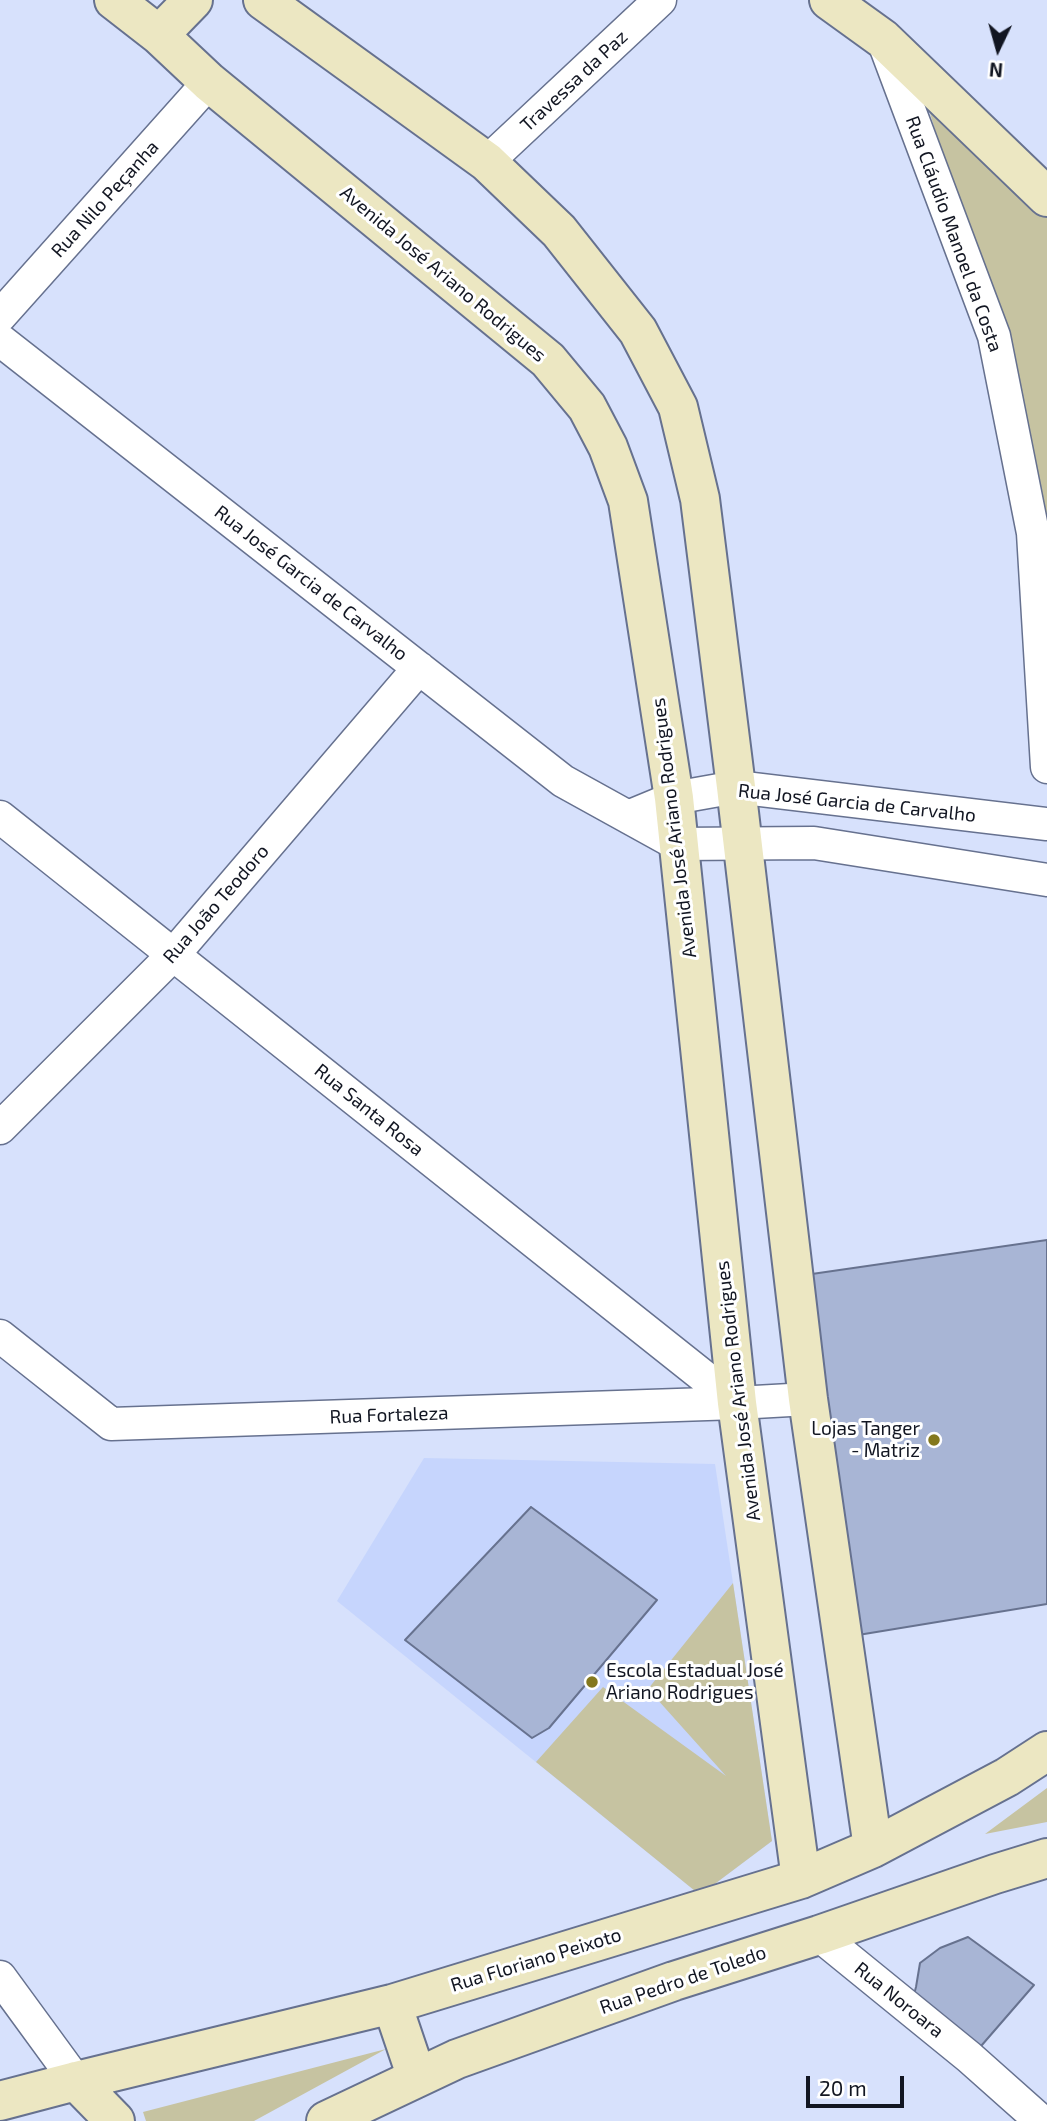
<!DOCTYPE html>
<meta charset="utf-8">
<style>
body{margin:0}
#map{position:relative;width:1047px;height:2121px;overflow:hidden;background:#d7e1fc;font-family:"Exo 2",sans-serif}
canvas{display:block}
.north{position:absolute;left:963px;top:14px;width:70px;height:70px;-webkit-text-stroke:5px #fff;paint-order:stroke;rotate:185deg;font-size:19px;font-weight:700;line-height:28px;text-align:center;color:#121622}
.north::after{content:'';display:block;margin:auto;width:24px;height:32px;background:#121622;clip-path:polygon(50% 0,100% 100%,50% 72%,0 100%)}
.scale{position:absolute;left:806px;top:2076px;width:98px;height:32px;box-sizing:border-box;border:4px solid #121622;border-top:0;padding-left:9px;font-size:21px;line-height:24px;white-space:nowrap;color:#121622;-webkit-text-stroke:5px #fff;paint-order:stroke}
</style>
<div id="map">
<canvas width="1047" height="2121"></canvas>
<div class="north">N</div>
<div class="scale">20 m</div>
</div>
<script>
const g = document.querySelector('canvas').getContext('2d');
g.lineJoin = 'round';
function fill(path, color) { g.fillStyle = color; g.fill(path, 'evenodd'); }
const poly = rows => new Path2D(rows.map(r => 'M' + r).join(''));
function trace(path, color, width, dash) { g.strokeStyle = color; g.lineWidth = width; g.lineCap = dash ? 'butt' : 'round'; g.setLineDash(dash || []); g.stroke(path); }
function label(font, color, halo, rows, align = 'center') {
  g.font = font + ' "Exo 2",sans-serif'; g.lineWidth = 6; g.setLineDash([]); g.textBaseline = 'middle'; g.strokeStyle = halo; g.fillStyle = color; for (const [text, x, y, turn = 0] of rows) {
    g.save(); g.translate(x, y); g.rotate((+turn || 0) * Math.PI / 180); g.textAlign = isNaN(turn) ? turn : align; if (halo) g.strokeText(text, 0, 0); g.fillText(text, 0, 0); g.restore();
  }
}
const built = poly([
 [424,1458,715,1464,772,1841,700,1895,337,1601]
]);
const green = poly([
 [929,110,1047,218,1047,725,997,337],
 [733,1583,772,1841,700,1895,536,1762,603,1687,726,1776,648,1689],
 [1047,1788,1047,1822,985,1834],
 [386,2049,254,2121,146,2121,143,2112]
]);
const building = poly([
 [1047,1240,1047,1604,846,1637,798,1276,1047,1240],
 [531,1507,657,1600,549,1728,532,1738,405,1640,531,1507],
 [968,1937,1034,1985,975,2053,912,2002,916,1987,920,1963,940,1948,968,1937]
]);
const street = poly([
 [883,40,994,336,1033,533,1047,767],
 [487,162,660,0],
 [0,316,209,82],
 [0,340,563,781,677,844,814,843,1047,880],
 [0,817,737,1403],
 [628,817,674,798,736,787,1047,824],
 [0,1128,174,954,419,668],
 [0,1336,111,1424,737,1403,808,1399],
 [819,1935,969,2057,1041,2121],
 [0,1977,76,2081]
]);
const secondary = poly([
 [114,0,159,35,209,82,548,360,587,407,608,447,628,501,674,798,737,1403,801,1879],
 [263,0,487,162,559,231,638,331,678,407,700,499,736,787,808,1399,873,1848],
 [829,0,883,39,1047,197],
 [159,35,193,0],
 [392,2004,417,2078],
 [76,2081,115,2121],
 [0,2101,76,2081,392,2004,801,1879,873,1848,1007,1777,1047,1751],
 [326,2121,457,2059,674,1981,819,1935,995,1874,1047,1858]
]);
const markers = [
 [934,1440,7,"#84781d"],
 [592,1682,7,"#84781d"]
];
const streetNames = [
 ["Travessa da Paz",574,81,-43],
 ["Rua Nilo Peçanha",105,199,-48],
 ["Rua Cláudio Manoel da Costa",954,234,70],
 ["Avenida José Ariano Rodrigues",443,274,40],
 ["Rua José Garcia de Carvalho",311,583,38],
 ["Rua José Garcia de Carvalho",857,803,6],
 ["Avenida José Ariano Rodrigues",674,828,-97],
 ["Rua João Teodoro",216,904,-49],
 ["Rua Santa Rosa",369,1110,39],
 ["Avenida José Ariano Rodrigues",738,1391,-97],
 ["Rua Fortaleza",389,1415,-2],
 ["Rua Floriano Peixoto",536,1960,-17],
 ["Rua Pedro de Toledo",683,1980,-19],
 ["Rua Noroara",899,2000,39]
];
const poiNames = [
 ["Lojas Tanger",920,1429],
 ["- Matriz",920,1451],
 ["Escola Estadual José",606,1671,"left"],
 ["Ariano Rodrigues",606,1693,"left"]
];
fill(built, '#c6d5fd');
fill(green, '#c6c3a1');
fill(building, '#a8b5d5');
trace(building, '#67728f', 2);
trace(street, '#66718f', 35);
trace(secondary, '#66718f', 42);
trace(street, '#fff', 32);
trace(secondary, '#ece7c2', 38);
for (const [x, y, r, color] of markers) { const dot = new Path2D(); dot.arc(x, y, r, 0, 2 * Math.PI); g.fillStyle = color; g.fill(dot); trace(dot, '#fff', 2.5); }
label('19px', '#121622', '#fff', streetNames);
label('19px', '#121622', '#fff', poiNames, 'right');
</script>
